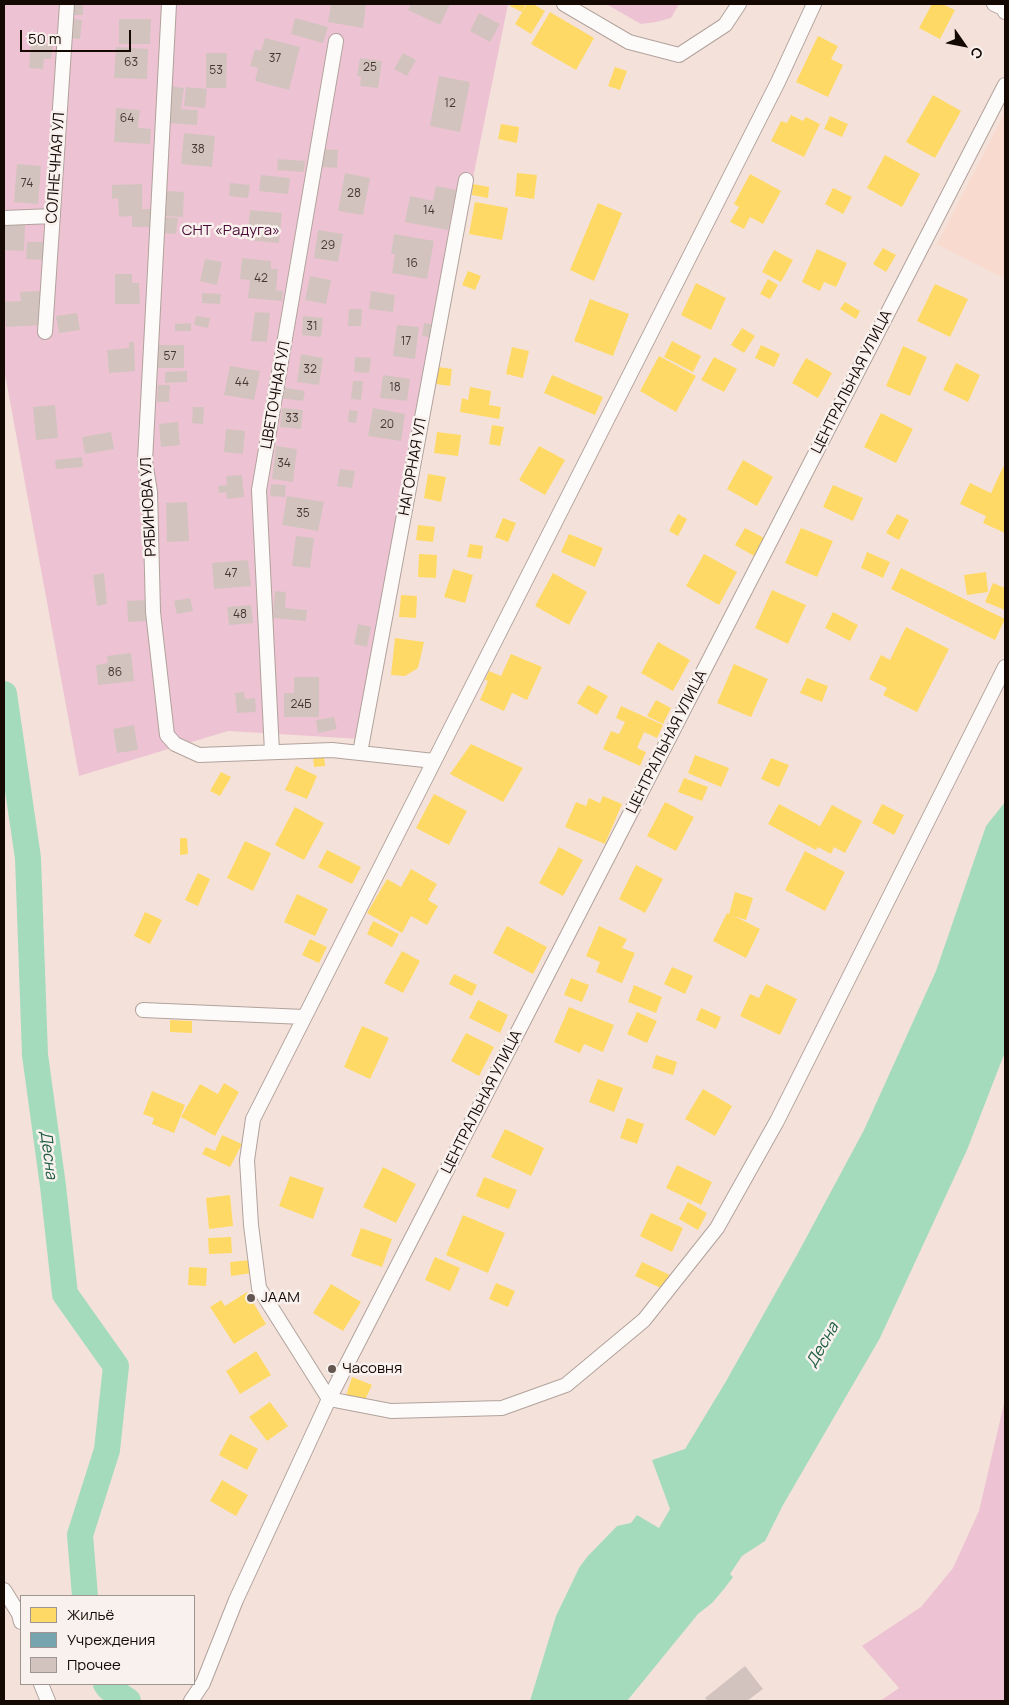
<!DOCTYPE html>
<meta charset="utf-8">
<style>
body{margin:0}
#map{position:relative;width:1009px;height:1705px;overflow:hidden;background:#f4e2da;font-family:Manrope,sans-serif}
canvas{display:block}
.frame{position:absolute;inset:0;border:5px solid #150904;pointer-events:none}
.legend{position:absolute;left:20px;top:1595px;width:175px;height:90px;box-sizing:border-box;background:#f9f1ed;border:1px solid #9e9490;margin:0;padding:6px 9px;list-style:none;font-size:15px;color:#150904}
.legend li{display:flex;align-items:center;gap:10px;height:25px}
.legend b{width:25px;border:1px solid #9e9490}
.north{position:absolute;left:939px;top:20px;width:50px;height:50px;-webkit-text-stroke:4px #f9f1ed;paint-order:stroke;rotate:123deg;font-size:14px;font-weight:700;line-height:20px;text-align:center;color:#150904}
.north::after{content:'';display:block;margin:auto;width:18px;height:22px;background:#150904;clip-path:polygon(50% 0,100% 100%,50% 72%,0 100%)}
.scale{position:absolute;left:20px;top:30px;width:111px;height:22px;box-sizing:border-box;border:2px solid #150904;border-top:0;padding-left:6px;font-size:15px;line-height:18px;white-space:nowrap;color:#150904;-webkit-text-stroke:4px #f9f1ed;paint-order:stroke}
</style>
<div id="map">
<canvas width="1009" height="1705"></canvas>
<div class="frame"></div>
<ul class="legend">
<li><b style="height:14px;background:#ffd966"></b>Жильё</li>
<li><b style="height:14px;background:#76a5af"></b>Учреждения</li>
<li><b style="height:14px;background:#d3c3bf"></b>Прочее</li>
</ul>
<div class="north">С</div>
<div class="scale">50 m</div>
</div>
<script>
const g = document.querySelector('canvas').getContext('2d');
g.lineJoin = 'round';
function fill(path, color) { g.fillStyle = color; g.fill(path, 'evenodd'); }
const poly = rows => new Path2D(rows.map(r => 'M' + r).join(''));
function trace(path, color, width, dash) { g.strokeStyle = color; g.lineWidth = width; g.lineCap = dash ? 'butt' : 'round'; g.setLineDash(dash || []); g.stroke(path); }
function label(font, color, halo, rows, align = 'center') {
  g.font = font + ' Manrope,sans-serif'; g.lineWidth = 5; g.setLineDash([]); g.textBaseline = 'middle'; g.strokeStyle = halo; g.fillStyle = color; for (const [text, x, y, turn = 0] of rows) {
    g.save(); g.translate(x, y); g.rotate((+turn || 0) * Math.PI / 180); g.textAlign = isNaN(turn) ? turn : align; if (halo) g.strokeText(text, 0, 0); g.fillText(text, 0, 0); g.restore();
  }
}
const built = poly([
 [1005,112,1005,279,937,244]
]);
const green = poly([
 [4,4,508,4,360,739,228,731,79,776,4,369],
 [606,4,679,4,671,18,656,22,641,24],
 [1005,1399,1005,1701,880,1701,899,1688,862,1646,921,1607,953,1568,979,1511]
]);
const water = poly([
 [1005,802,1005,1052,967,1150,880,1338,783,1505,765,1541,742,1556,730,1574,733,1577,724,1589,712,1603,698,1614,627,1701,530,1701,556,1616,579,1568,587,1557,617,1526,631,1523,637,1515,659,1528,670,1509,652,1460,685,1449,725,1383,798,1253,864,1130,936,971,986,826]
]);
const homes = poly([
 [511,4,526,4,522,12,510,6],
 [527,4,533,4,545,11,531,34,515,24],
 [932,4,942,4,955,10,940,39,919,28],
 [550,12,594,38,576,70,531,44],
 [818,36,838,46,831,59,843,65,828,97,796,82],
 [615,67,627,71,620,90,608,86],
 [933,95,961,111,935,158,906,142],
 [791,115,803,121,806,117,820,124,804,157,771,141,781,121,787,123],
 [830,116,848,124,842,137,824,129],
 [501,124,519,127,517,143,498,139],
 [885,155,920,174,902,207,867,188],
 [517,173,537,175,534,199,515,196],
 [750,174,781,191,763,224,750,217,744,229,730,222,739,207,734,204],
 [473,184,489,187,488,198,472,195],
 [833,188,852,197,843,214,825,204],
 [475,202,508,208,502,240,469,234],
 [598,203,622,213,594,281,570,270],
 [883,248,896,255,886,272,873,264],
 [817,249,847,263,836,287,824,282,820,291,802,282],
 [774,250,793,260,781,282,762,272],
 [468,271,481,276,475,290,462,285],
 [768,279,778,285,770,299,760,294],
 [696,283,726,298,711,330,681,315],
 [935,284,968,299,950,337,917,321],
 [590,299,629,314,613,356,574,341],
 [845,302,860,311,856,319,840,309],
 [742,328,755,336,744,353,731,345],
 [672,341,701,356,693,372,664,357],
 [761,345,780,354,774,367,755,358],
 [903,346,927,357,910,396,886,386],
 [512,347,529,351,523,378,506,374],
 [659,356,696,376,676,412,640,391],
 [714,357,737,369,724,392,701,380],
 [806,358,832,373,818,398,792,383],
 [956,363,980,375,968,402,943,390],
 [438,367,452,369,450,386,436,384],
 [552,375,603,397,595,415,544,393],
 [470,387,491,391,489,405,501,407,499,419,460,412,462,398,468,400],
 [881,413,913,429,896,463,864,447],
 [492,425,504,427,500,446,489,444],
 [437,432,461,435,458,456,434,453],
 [539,446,565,460,545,495,519,480],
 [743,460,773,477,757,506,727,489],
 [1003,467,1005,468,1005,533,983,523,986,516,960,504,970,483,991,493],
 [428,474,446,477,441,502,424,498],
 [833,485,863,498,853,521,823,507],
 [678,514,687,519,678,536,669,531],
 [897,514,909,520,899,540,886,533],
 [503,518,516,523,508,542,495,537],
 [418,525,435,527,433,542,416,540],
 [745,528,764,538,754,556,735,545],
 [801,528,833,541,817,577,785,563],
 [569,534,603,548,595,567,561,552],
 [470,544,483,546,481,559,467,557],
 [867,552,890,562,883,578,861,568],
 [419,554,437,555,436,578,418,577],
 [704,554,737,572,719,605,686,586],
 [901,568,1005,619,995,640,891,589],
 [453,569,473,575,465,603,444,597],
 [986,572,988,592,967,595,964,575],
 [553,573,587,592,569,625,535,606],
 [993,583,1005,588,1005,610,985,602],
 [772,590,806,605,788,644,755,628],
 [401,595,417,596,416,618,399,617],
 [833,612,858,625,850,641,825,628],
 [906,627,949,649,917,712,883,695,887,688,869,679,881,655,890,660],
 [395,638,424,642,418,668,405,676,391,675],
 [658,642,690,660,673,691,641,673],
 [511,654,542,667,527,700,512,693,504,711,480,700,488,681,485,680,489,671,501,676],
 [734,664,768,679,751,717,717,703],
 [807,678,828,686,822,702,800,693],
 [588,685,608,696,597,715,577,703],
 [656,700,671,708,663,724,647,716],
 [621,706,663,725,657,738,644,732,637,748,646,752,640,766,603,749,611,731,619,734,625,722,616,718],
 [471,744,523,768,503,802,450,774],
 [324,755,325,766,314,767,313,757],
 [695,755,729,768,721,787,688,773],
 [771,758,789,765,779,787,761,779],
 [296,766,317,776,307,799,285,790],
 [221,772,231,777,220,796,210,791],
 [684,778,708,787,702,801,678,792],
 [434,794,467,811,449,845,416,828],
 [603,796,622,804,605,844,565,827,576,802,586,806,589,798,600,803],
 [665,802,694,817,676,851,647,836],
 [779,804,820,826,832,805,862,821,845,853,834,847,831,854,818,847,816,850,768,824],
 [882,804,904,815,894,835,872,823],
 [295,807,324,823,304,860,275,845],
 [180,838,187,838,188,854,180,855],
 [245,841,271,853,253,891,227,878],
 [559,847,583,860,563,896,539,883],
 [327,850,361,867,352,884,318,867],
 [805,851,845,872,825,911,785,890],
 [636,865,663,879,645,913,619,899],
 [411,869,437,884,428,900,438,906,427,925,411,916,402,933,367,913,387,879,401,887],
 [198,873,210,879,198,906,185,900],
 [735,892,753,898,746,920,734,916,760,929,746,958,713,941,727,913,729,914],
 [297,894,328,909,315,936,284,922],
 [145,912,162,920,150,944,134,936],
 [373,921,399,934,392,947,367,934],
 [507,926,547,947,533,974,493,953],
 [599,926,627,939,622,948,635,953,622,983,596,972,600,962,586,956],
 [310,939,327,947,319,963,302,955],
 [402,951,420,961,403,993,384,983],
 [672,967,693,976,685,994,664,984],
 [454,974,477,985,472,996,449,984],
 [571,978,589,985,582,1002,564,995],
 [766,984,797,999,780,1035,740,1016,750,994,759,998],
 [634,985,662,997,656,1013,628,1002],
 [478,1000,508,1015,500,1033,469,1018],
 [569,1007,614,1025,603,1052,584,1044,580,1053,554,1042],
 [701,1008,721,1017,716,1029,696,1020],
 [637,1012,657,1021,647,1043,627,1034],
 [170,1020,192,1021,192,1033,170,1032],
 [362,1026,389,1038,370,1079,344,1067],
 [466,1033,494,1047,479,1076,451,1061],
 [656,1055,677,1062,673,1075,652,1068],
 [598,1079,623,1088,614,1112,589,1102],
 [224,1083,239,1092,215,1136,181,1117,200,1084,218,1094],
 [703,1089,732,1106,715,1136,685,1119],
 [152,1091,185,1105,174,1133,152,1124,154,1118,143,1114],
 [627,1118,644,1124,637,1144,620,1138],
 [505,1129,544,1148,531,1176,491,1157],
 [222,1135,242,1144,230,1167,202,1154,206,1147,215,1151],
 [677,1165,712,1182,701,1205,666,1188],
 [383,1167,416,1184,396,1223,363,1207],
 [290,1176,324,1188,313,1219,279,1206],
 [484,1177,517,1190,509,1209,476,1196],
 [230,1195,233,1226,209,1229,206,1198],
 [688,1202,707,1213,698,1230,679,1219],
 [651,1213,683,1228,672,1252,640,1236],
 [463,1215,505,1233,488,1273,446,1255],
 [361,1228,392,1239,382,1267,351,1256],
 [231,1237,232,1253,209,1254,208,1238],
 [435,1257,460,1268,450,1291,425,1280],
 [251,1260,252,1273,231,1276,230,1262],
 [642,1262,670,1275,663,1289,635,1276],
 [189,1267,207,1268,206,1286,188,1285],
 [496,1283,515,1291,508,1307,489,1299],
 [331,1284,361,1302,343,1331,313,1313],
 [247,1292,266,1324,234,1344,210,1307,221,1300,225,1306],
 [256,1351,271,1375,240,1394,226,1371],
 [352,1377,372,1385,364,1402,346,1396],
 [270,1402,288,1426,267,1441,249,1417],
 [230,1434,258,1449,247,1470,219,1455],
 [222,1480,248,1495,236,1516,210,1501]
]);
const public = poly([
 [333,1363,339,1368,332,1376,326,1371]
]);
const river = poly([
 [4,694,28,858,35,1055,53,1186,65,1294,116,1366,107,1450,80,1535,85,1596],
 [106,1684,109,1688,128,1701]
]);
const building = poly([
 [70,4,83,4,83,15,70,15],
 [331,4,366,5,363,28,328,22],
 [411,4,450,4,440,25,408,10],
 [479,13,500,24,490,42,470,31],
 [295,18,328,27,323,43,291,34],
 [72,19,82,20,80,39,69,38],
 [119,19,151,19,150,44,119,44],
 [265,38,300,47,289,90,255,81,258,68,250,66,255,49,261,51],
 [31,42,53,44,51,59,44,59,43,69,29,68],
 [116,47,148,49,147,79,114,78],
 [206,53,227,53,226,88,206,88],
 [403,53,416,60,407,76,394,69],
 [360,58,382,61,378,88,360,86,361,77,357,76],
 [439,76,470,82,460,132,430,126],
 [168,86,184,88,181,109,198,110,197,125,169,123],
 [186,87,207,89,205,108,184,106],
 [116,108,140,110,138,128,151,129,150,144,114,142],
 [184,133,215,136,212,167,181,164],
 [323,149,338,150,337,168,322,167],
 [278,159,305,161,304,172,277,170],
 [17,164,41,166,38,204,14,202],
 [345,173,370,178,363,215,338,211],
 [261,175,290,178,288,194,259,191],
 [230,183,250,185,248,198,229,196],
 [142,184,142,209,152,209,153,227,132,227,132,216,119,217,118,198,112,199,112,185],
 [436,186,456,190,448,230,405,222,410,196,433,201],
 [167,191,184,192,183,217,166,216],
 [250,210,282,213,279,243,247,240],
 [165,217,178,218,176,234,164,233],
 [4,224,25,225,24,251,4,250],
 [318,230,343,234,338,262,314,258],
 [394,234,434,241,427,279,392,273,395,254,391,254],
 [27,242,44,242,44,260,26,259],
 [242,258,271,261,271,269,278,269,276,290,283,291,282,301,248,298,250,280,240,279],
 [205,259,222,262,217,285,200,281],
 [115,274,132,274,132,283,139,283,140,304,115,304],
 [310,276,331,280,326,304,305,300],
 [41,291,43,325,6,327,4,302,21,301,20,292],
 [371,291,395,295,393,312,369,309],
 [202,293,221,294,220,304,202,303],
 [349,309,362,309,361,326,348,326],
 [255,312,270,313,267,342,251,341],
 [77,313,80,330,59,333,56,316],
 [196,316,210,318,208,328,194,325],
 [303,316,323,318,321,337,302,335],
 [191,323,191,331,175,331,175,324],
 [424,323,436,325,434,338,422,336],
 [397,325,419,327,415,359,393,356],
 [129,342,134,342,135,371,109,373,107,350,129,348],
 [156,345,184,345,184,368,156,368],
 [301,354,323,358,319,385,297,382],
 [355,357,371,358,369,373,354,372],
 [230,366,260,371,254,400,224,395],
 [187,371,187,382,165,383,165,372],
 [383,375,410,379,407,401,380,398],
 [353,381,363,381,361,400,351,399],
 [158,385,170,385,169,402,157,402],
 [282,387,305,391,303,401,280,398],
 [55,405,58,438,36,440,33,407],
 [193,407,204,407,203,424,192,423],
 [282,408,303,410,301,429,280,427],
 [373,408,405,414,401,441,368,436],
 [349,410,358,411,356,423,348,422],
 [178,422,180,445,161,447,159,424],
 [226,429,245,431,243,454,224,452],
 [111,432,114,449,85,454,82,437],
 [276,446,297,449,293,482,272,479],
 [82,457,83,467,56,469,55,460],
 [340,469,355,471,352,488,337,486],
 [242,475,244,497,227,499,226,492,219,493,218,486,227,485,226,476],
 [271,484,286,485,285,497,270,496],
 [287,496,324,502,318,531,282,525],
 [187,502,189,541,167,542,166,503],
 [296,536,314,538,310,568,292,566],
 [248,560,251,586,214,589,212,563],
 [104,573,107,604,97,606,93,575],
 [275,591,286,592,285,608,307,610,306,621,273,618],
 [190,598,193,611,177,614,174,601],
 [145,600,146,621,128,622,127,601],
 [251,605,253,623,229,625,227,607],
 [358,624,371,627,367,647,354,644],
 [131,653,134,681,98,685,96,665,108,663,107,656],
 [294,677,319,677,319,717,284,717,284,693,294,693],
 [244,692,245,699,255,698,256,712,237,713,235,693],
 [334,717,337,729,318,733,316,720],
 [134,725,138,750,117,753,113,729],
 [745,1666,763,1689,747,1701,708,1701,705,1698]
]);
const street = poly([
 [169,4,145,461,150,492,153,612,167,735,175,744,199,755,332,750,434,761],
 [564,4,629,42,679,55,725,25,739,4],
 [994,4,1003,8,1005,12],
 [1005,85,329,1399,391,1411,502,1408,566,1385,644,1320,717,1228,777,1121,1005,667],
 [4,218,53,216],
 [45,332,67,4],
 [272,752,259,490,336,41],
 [360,753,466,180],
 [143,1010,304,1017],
 [4,1590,19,1614,21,1622],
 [41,1684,48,1701],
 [191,1701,203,1683,236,1600,329,1399,259,1288,251,1225,247,1160,253,1119,778,82,814,4]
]);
const markers = [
 [251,1298,5,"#63554f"],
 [332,1369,5,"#63554f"]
];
const numberNames = [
 ["37",275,59],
 ["63",131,63],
 ["25",370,68],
 ["53",216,71],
 ["12",450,104],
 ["64",127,119],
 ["38",198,150],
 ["74",27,184],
 ["28",354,194],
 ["14",429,211],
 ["29",328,246],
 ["16",412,264],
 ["42",261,279],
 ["31",312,327],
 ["17",406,342],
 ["57",170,357],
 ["32",310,370],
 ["44",242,383],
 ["18",395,388],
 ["33",292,419],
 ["20",387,425],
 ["34",284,464],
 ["35",303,514],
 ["47",231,574],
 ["48",240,615],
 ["86",115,673],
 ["24Б",301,705]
];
const streetNames = [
 ["СОЛНЕЧНАЯ УЛ",56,168,-86],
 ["ЦЕНТРАЛЬНАЯ УЛИЦА",852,382,-63],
 ["ЦВЕТОЧНАЯ УЛ",276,395,-80],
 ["НАГОРНАЯ УЛ",413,467,-80],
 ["РЯБИНОВА УЛ",149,507,-93],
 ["ЦЕНТРАЛЬНАЯ УЛИЦА",667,742,-63],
 ["ЦЕНТРАЛЬНАЯ УЛИЦА",482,1102,-63]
];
const parkNames = [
 ["СНТ «Радуга»",231,231]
];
const poiNames = [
 ["JAAM",261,1298],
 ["Часовня",342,1369]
];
const waterNames = [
 ["Десна",48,1155,83],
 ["Десна",823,1345,-60]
];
fill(built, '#f8dbce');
fill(green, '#edc3d3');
fill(water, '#a5dbbd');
fill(homes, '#ffd966');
fill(public, '#76a5af');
trace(river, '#a5dbbd', 26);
fill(building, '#d3c3bf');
trace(street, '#b1a29c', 16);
trace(street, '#fdfbf9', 14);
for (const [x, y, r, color] of markers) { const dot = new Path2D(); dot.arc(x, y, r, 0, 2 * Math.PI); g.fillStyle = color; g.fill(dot); trace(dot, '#f9f1ed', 2); }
label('12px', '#443833', null, numberNames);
label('15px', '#150904', '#f9f1ed', streetNames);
label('15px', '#490b36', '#f9f1ed', parkNames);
label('15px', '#150904', '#f9f1ed', poiNames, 'left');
label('italic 16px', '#1a5b42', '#f9f1ed', waterNames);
</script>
